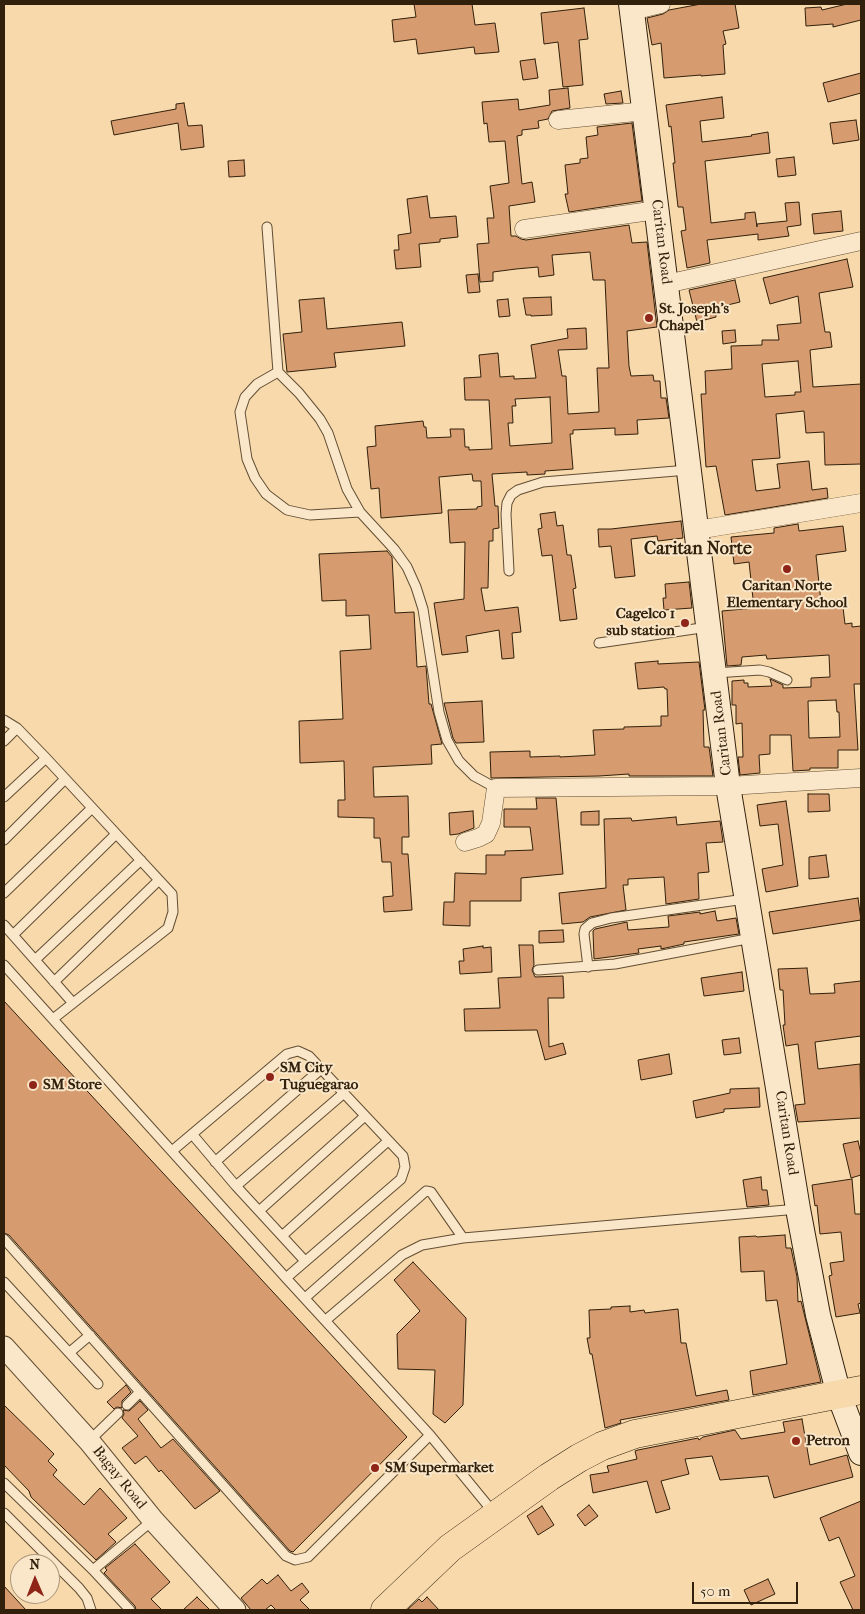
<!DOCTYPE html>
<style>
body{margin:0}
#map{position:relative;width:865px;height:1614px;overflow:hidden;background:#f7d9ab;font-family:"IM FELL French Canon",serif}
canvas{display:block}
.frame{position:absolute;inset:0;border:5px solid #31200c;pointer-events:none}
.north{position:absolute;left:10px;top:1554px;width:50px;height:50px;box-sizing:border-box;background:#fae6c8;border:1px solid #aa977d;border-radius:50%;rotate:359deg;font-size:14px;font-weight:700;line-height:20px;text-align:center;color:#31200c}
.north::after{content:'';display:block;margin:auto;width:18px;height:22px;background:#8f2418;clip-path:polygon(50% 0,100% 100%,50% 72%,0 100%)}
.scale{position:absolute;left:692px;top:1582px;width:106px;height:22px;box-sizing:border-box;border:2px solid #31200c;border-top:0;padding-left:6px;font-size:15px;line-height:18px;white-space:nowrap;color:#31200c;-webkit-text-stroke:4px #fae6c8;paint-order:stroke}
</style>
<div id="map">
<canvas width="865" height="1614"></canvas>
<div class="frame"></div>
<div class="north">N</div>
<div class="scale">50 m</div>
</div>
<script>
const g = document.querySelector('canvas').getContext('2d');
g.lineJoin = 'round';
function fill(path, color) { g.fillStyle = color; g.fill(path, 'evenodd'); }
const poly = rows => new Path2D(rows.map(r => 'M' + r).join(''));
function trace(path, color, width, dash) { g.strokeStyle = color; g.lineWidth = width; g.lineCap = dash ? 'butt' : 'round'; g.setLineDash(dash || []); g.stroke(path); }
function label(font, color, halo, rows, align = 'center') {
  g.font = font + ' "IM FELL French Canon",serif'; g.lineWidth = 4; g.setLineDash([]); g.textBaseline = 'middle'; g.strokeStyle = halo; g.fillStyle = color; for (const [text, x, y, turn = 0] of rows) {
    g.save(); g.translate(x, y); g.rotate((+turn || 0) * Math.PI / 180); g.textAlign = isNaN(turn) ? turn : align; if (halo) g.strokeText(text, 0, 0); g.fillText(text, 0, 0); g.restore();
  }
}
const building = poly([
 [414,4,472,4,475,25,495,23,499,52,475,54,474,47,418,54,416,39,394,42,392,20,416,17,414,4],
 [701,4,735,4,739,28,723,31,726,44,723,45,725,74,701,76,701,75,664,78,661,43,652,45,647,18,663,14,669,10,701,4],
 [847,4,861,4,861,20,833,27,833,24,806,26,805,8,821,7,822,10,847,4],
 [584,8,588,39,579,40,583,85,563,87,558,42,544,44,541,13,584,8],
 [535,59,538,78,523,80,520,61,535,59],
 [861,73,861,93,828,102,823,83,861,73],
 [568,88,570,108,552,111,548,119,538,121,539,128,522,130,522,135,517,136,522,184,532,182,535,202,509,206,511,236,516,236,521,239,526,240,629,225,632,243,647,242,657,327,627,331,629,366,631,376,653,375,654,381,660,381,661,398,666,398,669,418,637,420,638,434,615,435,615,428,573,430,573,434,570,434,573,469,545,471,545,474,527,475,527,472,492,474,495,506,498,506,499,528,493,529,493,541,489,541,488,588,481,588,485,611,518,607,521,632,512,633,514,658,502,659,499,630,466,636,468,652,442,655,434,603,464,599,465,542,450,543,448,510,477,509,477,507,482,506,481,481,473,481,472,474,439,477,442,513,381,518,379,488,371,489,367,447,376,446,375,426,423,421,424,427,426,427,427,438,451,437,450,429,464,429,465,447,469,447,469,450,492,449,489,400,465,400,464,378,481,377,479,355,498,353,500,377,514,376,514,379,536,378,531,345,568,338,567,329,586,328,587,349,558,350,562,376,566,376,568,414,599,412,597,368,609,368,605,280,593,280,590,252,552,255,554,275,539,277,538,267,516,269,493,272,493,281,480,282,477,244,489,243,487,218,494,218,490,186,509,183,505,141,489,142,487,123,484,124,482,102,518,99,519,110,550,105,549,90,568,88],
 [550,397,552,443,510,446,508,423,513,423,512,406,516,406,515,399,550,397],
 [621,91,623,103,606,104,604,94,621,91],
 [722,97,724,118,700,121,702,142,752,136,751,135,768,132,770,153,705,161,711,223,745,219,745,213,755,212,757,227,757,224,787,221,785,203,799,202,801,225,787,227,789,236,758,240,758,234,707,240,710,263,687,268,681,231,686,230,683,207,678,207,673,163,675,163,671,126,669,127,666,105,722,97],
 [184,103,188,126,202,125,204,147,181,150,178,123,114,135,111,121,176,109,176,104,184,103],
 [856,120,859,140,833,144,830,123,856,120],
 [632,123,642,201,569,212,565,194,568,194,565,165,580,163,580,159,588,158,586,137,598,135,597,127,632,123],
 [794,157,796,175,778,177,776,159,794,157],
 [244,160,245,176,229,177,228,161,244,160],
 [427,196,430,218,456,216,458,237,440,239,440,242,419,244,421,267,396,269,394,250,399,250,398,235,411,233,407,199,427,196],
 [841,211,843,231,814,234,812,214,841,211],
 [847,259,853,287,819,293,825,332,830,332,832,347,810,350,813,387,861,384,861,464,825,465,824,432,806,433,804,411,776,414,780,458,752,460,756,491,780,488,777,464,809,461,812,490,827,488,828,498,725,515,716,466,706,467,701,394,706,394,705,371,732,369,731,346,762,345,762,340,779,340,777,325,801,323,798,296,770,304,763,278,847,259],
 [798,361,801,392,795,392,795,395,765,397,762,364,798,361],
 [478,274,480,292,468,293,466,275,478,274],
 [735,280,740,302,715,308,716,317,697,322,689,290,735,280],
 [551,297,552,315,531,316,531,315,526,315,523,298,551,297],
 [324,298,327,329,402,322,405,346,334,353,336,367,287,372,283,334,302,332,299,300,324,298],
 [508,299,510,316,499,317,497,300,508,299],
 [735,330,736,342,723,344,722,331,735,330],
 [555,512,557,526,563,525,567,555,571,555,576,588,573,589,577,619,560,621,552,555,542,556,538,529,542,528,540,514,555,512],
 [681,521,683,538,658,541,657,536,631,539,635,576,615,578,611,546,599,547,598,529,611,529,681,521],
 [798,524,799,531,843,526,846,551,816,555,821,602,842,599,845,624,852,623,852,627,861,626,861,684,854,684,858,750,838,750,838,768,810,768,810,770,793,771,791,735,770,735,770,754,759,755,760,773,740,775,738,757,743,757,742,723,736,724,736,705,732,705,732,681,744,680,744,683,748,683,748,687,772,686,770,679,783,685,783,688,811,687,811,678,830,677,829,655,767,659,766,655,742,657,741,665,727,666,722,611,754,608,749,562,734,564,731,537,774,533,774,528,798,524],
 [836,700,837,712,839,712,840,737,809,738,808,701,836,700],
 [387,551,392,557,395,613,414,612,417,667,426,666,429,704,431,704,442,744,431,745,432,764,373,767,374,797,408,796,409,837,402,837,402,854,408,854,412,910,384,912,383,897,393,896,391,862,382,862,380,838,374,838,374,818,338,817,338,800,345,800,344,761,300,763,299,721,343,719,340,651,371,649,369,615,346,616,346,600,322,601,319,554,387,551],
 [689,582,692,608,664,610,663,598,666,598,665,584,689,582],
 [658,661,658,664,699,662,705,710,703,710,704,747,709,747,713,776,629,776,629,774,599,776,491,778,490,752,530,751,530,757,560,756,560,757,595,755,593,730,624,729,624,727,661,726,661,716,668,716,667,689,665,689,664,687,638,689,635,663,658,661],
 [482,701,484,742,456,743,453,738,444,703,482,701],
 [808,794,829,794,830,811,808,812,808,794],
 [536,798,556,798,563,874,521,878,521,901,470,901,470,926,443,925,444,902,454,902,455,873,486,874,486,855,505,855,505,851,533,850,530,827,504,827,504,809,537,809,536,798],
 [786,801,798,886,766,892,762,869,783,865,778,824,760,826,757,805,786,801],
 [473,811,474,828,458,834,450,835,449,813,473,811],
 [599,811,599,825,581,825,581,812,599,811],
 [676,817,677,825,720,821,723,842,706,843,709,872,698,873,699,899,666,904,664,877,628,879,628,885,623,885,626,910,590,917,583,922,562,924,559,893,606,888,604,819,631,818,632,821,676,817],
 [826,855,829,877,809,879,809,857,826,855],
 [858,898,861,920,773,934,769,912,858,898],
 [715,911,717,921,736,918,739,934,684,942,684,944,661,949,661,946,638,949,639,953,594,959,593,931,595,929,627,922,628,930,669,927,668,916,700,912,700,914,715,911],
 [563,930,564,942,539,943,539,931,563,930],
 [519,945,533,945,534,965,532,970,535,977,563,976,564,998,548,998,549,1047,563,1043,566,1054,545,1060,537,1030,465,1031,464,1009,500,1008,498,978,521,977,519,945],
 [483,946,483,948,491,947,492,972,460,974,459,961,464,961,463,949,483,946],
 [807,968,810,994,835,993,834,984,861,981,861,1036,815,1042,818,1069,860,1064,861,1118,798,1122,795,1105,805,1104,798,1044,786,1046,783,1025,785,1025,783,990,780,990,778,969,807,968],
 [742,972,744,991,704,996,701,978,742,972],
 [4,1001,407,1437,293,1552,290,1551,9,1235,4,1233,4,1001],
 [739,1038,741,1053,724,1055,722,1040,739,1038],
 [669,1054,672,1074,641,1080,638,1060,669,1054],
 [759,1088,760,1107,724,1109,724,1112,696,1118,693,1101,730,1093,730,1089,759,1088],
 [858,1141,861,1154,861,1175,851,1178,843,1144,858,1141],
 [761,1177,762,1190,767,1190,769,1205,747,1207,743,1180,761,1177],
 [852,1179,855,1214,861,1214,861,1303,858,1304,860,1313,836,1317,829,1276,832,1275,830,1263,844,1261,841,1232,820,1234,817,1205,815,1206,812,1185,852,1179],
 [785,1235,786,1248,791,1248,797,1277,798,1302,801,1301,821,1382,753,1395,750,1371,787,1364,777,1300,766,1301,764,1271,741,1272,739,1237,756,1236,757,1237,785,1235],
 [413,1262,466,1318,463,1405,445,1423,433,1414,435,1370,398,1369,397,1334,420,1311,394,1280,413,1262],
 [630,1306,630,1312,644,1310,645,1313,678,1309,681,1343,686,1343,696,1396,727,1390,729,1400,620,1420,621,1423,605,1428,592,1354,590,1354,587,1338,590,1338,589,1310,611,1309,611,1307,630,1306],
 [126,1385,131,1392,122,1401,122,1408,117,1407,114,1409,107,1402,126,1385],
 [140,1401,148,1410,138,1419,161,1448,173,1439,220,1491,195,1509,161,1470,159,1472,146,1456,135,1464,122,1448,138,1436,122,1418,124,1414,123,1410,129,1411,140,1401],
 [4,1405,54,1454,48,1461,57,1470,53,1475,84,1505,100,1488,127,1518,108,1534,116,1542,96,1560,31,1497,29,1491,4,1465,4,1405],
 [802,1419,810,1465,847,1455,853,1477,774,1498,768,1476,720,1480,712,1456,685,1459,689,1474,661,1481,670,1509,656,1513,647,1481,593,1493,590,1475,609,1472,607,1466,637,1459,635,1451,638,1450,698,1438,699,1440,703,1437,735,1430,741,1439,785,1432,783,1422,802,1419],
 [861,1501,861,1610,853,1610,840,1582,855,1576,839,1537,829,1541,820,1518,861,1501],
 [589,1505,598,1516,585,1526,577,1515,589,1505],
 [542,1506,554,1525,538,1535,527,1516,542,1506],
 [135,1544,170,1582,151,1599,162,1610,136,1610,135,1606,104,1573,107,1570,105,1568,135,1544],
 [278,1575,291,1591,302,1583,309,1592,300,1600,310,1610,276,1610,271,1605,265,1610,251,1610,241,1598,262,1579,267,1584,278,1575],
 [768,1579,775,1594,751,1605,744,1590,768,1579],
 [4,1586,26,1610,4,1610,4,1586],
 [197,1597,210,1610,183,1610,197,1597],
 [427,1597,439,1610,407,1610,419,1599,422,1602,427,1597]
]);
const service = poly([
 [267,227,278,372,299,393,320,419,328,433,347,489,360,512,394,549,407,567,416,587,423,609,439,712,447,740,459,761,474,776,496,788],
 [278,372,257,384,245,397,240,412,247,459,255,478,266,494,287,510,310,515,360,512],
 [509,571,506,514,507,503,511,495,518,490,543,482,688,470],
 [599,643,708,627],
 [715,673,760,670,769,672,787,680],
 [4,720,17,728,46,758,172,894,173,912,168,928,53,1019],
 [4,741,17,728],
 [4,797,46,758],
 [4,840,65,779],
 [4,893,92,808],
 [4,925,73,1003],
 [13,935,116,834],
 [35,960,141,860],
 [4,965,286,1278,430,1435,494,1513],
 [588,967,584,934,585,929,592,923,611,918,745,899],
 [538,970,615,964,752,938],
 [54,982,159,880],
 [192,1134,236,1186,305,1261],
 [172,1151,287,1054,298,1051,309,1056,403,1156,405,1167,401,1179,286,1278],
 [215,1162,321,1069],
 [236,1186,344,1093],
 [259,1211,365,1116],
 [283,1235,388,1141],
 [4,1239,286,1556,295,1560,308,1557,430,1435],
 [4,1282,98,1384],
 [305,1298,426,1191,431,1192,463,1238],
 [326,1320,402,1255,422,1245,463,1238,798,1209],
 [70,1352,90,1335],
 [127,1405,140,1392],
 [89,1441,118,1413],
 [4,1483,93,1570,130,1610],
 [4,1513,79,1588,87,1598,91,1610],
 [93,1570,153,1520]
]);
const minor = poly([
 [632,11,661,4],
 [558,120,645,111],
 [524,229,657,210],
 [666,284,861,241],
 [697,530,861,503],
 [465,842,478,838,486,834,491,823,496,788,728,786,861,778]
]);
const tertiary = poly([
 [4,1347,89,1441,153,1520,235,1610]
]);
const secondary = poly([
 [631,4,728,786,798,1209,818,1315,839,1395,861,1453]
]);
const trunk = poly([
 [385,1610,450,1548,549,1477,579,1458,602,1446,635,1434,861,1390]
]);
const markers = [
 [649,318,5,"#8f2418"],
 [787,569,5,"#8f2418"],
 [685,623,5,"#8f2418"],
 [270,1077,5,"#8f2418"],
 [33,1085,5,"#8f2418"],
 [796,1441,5,"#8f2418"],
 [375,1468,5,"#8f2418"]
];
const streetNames = [
 ["Caritan Road",661,242,83],
 ["Caritan Road",722,733,-97],
 ["Caritan Road",786,1133,81],
 ["Bagay Road",119,1478,51]
];
const poiNames = [
 ["St. Joseph's",659,309],
 ["Chapel",659,326],
 ["Caritan Norte",787,586,"center"],
 ["Elementary School",787,603,"center"],
 ["Cagelco 1",675,614,"right"],
 ["sub station",675,631,"right"],
 ["SM City",280,1068],
 ["Tuguegarao",280,1085],
 ["SM Store",43,1085],
 ["Petron",806,1441],
 ["SM Supermarket",385,1468]
];
const quarterNames = [
 ["Caritan Norte",698,550]
];
fill(building, '#d69b6e');
trace(building, '#31200c', 1);
trace(service, '#624e34', 11);
trace(minor, '#624e34', 19);
trace(tertiary, '#624e34', 23);
trace(secondary, '#31200c', 26);
trace(trunk, '#31200c', 29);
trace(service, '#fae6c8', 9);
trace(minor, '#fae6c8', 18);
trace(tertiary, '#fae6c8', 21);
trace(secondary, '#fae6c8', 24);
trace(trunk, '#f7d9ab', 28);
for (const [x, y, r, color] of markers) { const dot = new Path2D(); dot.arc(x, y, r, 0, 2 * Math.PI); g.fillStyle = color; g.fill(dot); trace(dot, '#fae6c8', 2); }
label('15px', '#31200c', '#fae6c8', streetNames);
label('bold 15px', '#31200c', '#fae6c8', poiNames, 'left');
label('bold 18px', '#31200c', '#fae6c8', quarterNames);
</script>
